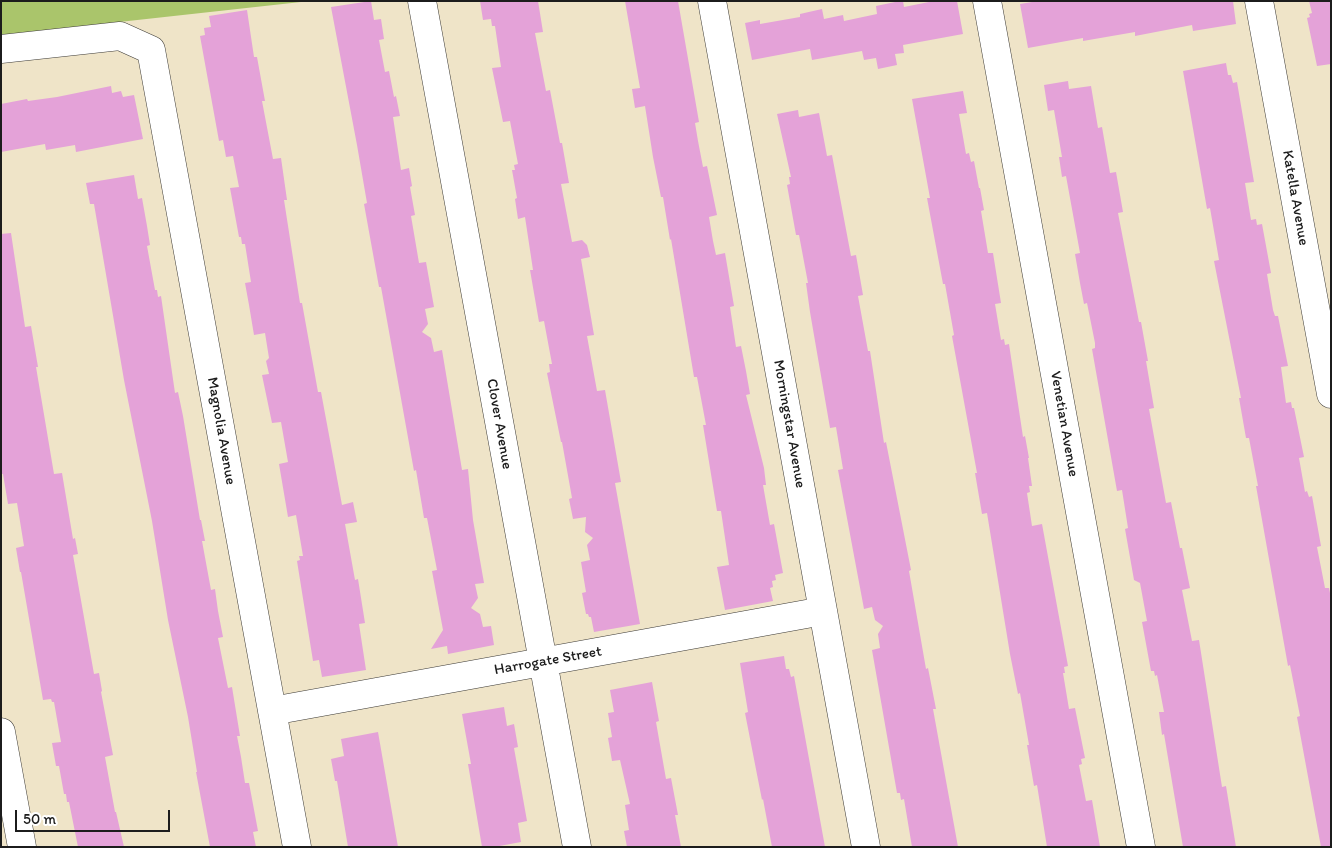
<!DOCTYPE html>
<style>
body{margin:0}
#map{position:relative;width:1332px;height:848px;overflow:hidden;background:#efe4c8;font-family:Itim,sans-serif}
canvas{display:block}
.frame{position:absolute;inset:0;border:2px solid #1c1c1c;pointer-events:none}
.scale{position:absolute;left:15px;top:810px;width:155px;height:22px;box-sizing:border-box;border:2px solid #1c1c1c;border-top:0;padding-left:6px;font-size:15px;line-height:18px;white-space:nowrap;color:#1c1c1c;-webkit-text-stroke:4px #fff;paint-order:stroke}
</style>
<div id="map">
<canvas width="1332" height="848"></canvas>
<div class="frame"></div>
<div class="scale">50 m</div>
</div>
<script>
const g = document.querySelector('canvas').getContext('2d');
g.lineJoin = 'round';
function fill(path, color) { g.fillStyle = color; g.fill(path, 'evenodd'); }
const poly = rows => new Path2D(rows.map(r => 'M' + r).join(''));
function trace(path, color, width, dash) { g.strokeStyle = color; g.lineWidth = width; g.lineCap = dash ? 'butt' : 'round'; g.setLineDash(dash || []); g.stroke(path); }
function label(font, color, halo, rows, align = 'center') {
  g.font = font + ' Itim,sans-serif'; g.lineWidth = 4; g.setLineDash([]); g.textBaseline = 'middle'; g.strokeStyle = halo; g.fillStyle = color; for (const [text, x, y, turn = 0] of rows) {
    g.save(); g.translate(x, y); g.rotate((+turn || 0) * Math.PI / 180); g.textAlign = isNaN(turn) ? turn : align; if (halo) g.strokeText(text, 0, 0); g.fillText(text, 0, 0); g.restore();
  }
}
const green = poly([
 [1,1,310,1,1,35]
]);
const building = poly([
 [371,1,374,20,381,19,384,39,379,40,385,72,389,71,394,97,396,96,400,116,393,117,401,170,409,168,412,186,410,187,415,215,411,216,419,263,426,262,434,307,425,309,428,324,422,332,431,338,434,352,442,350,462,470,468,469,473,520,484,583,475,584,478,598,471,608,480,614,483,627,491,626,494,645,448,654,447,646,431,649,443,630,432,571,437,570,427,518,424,518,416,470,414,471,381,287,379,287,364,204,367,203,357,145,331,7],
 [480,1,538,1,543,32,535,33,546,91,550,90,560,143,562,143,569,183,561,184,572,242,582,240,587,245,590,257,581,259,594,335,587,336,597,391,605,390,621,482,615,483,640,624,594,632,591,617,589,617,588,614,586,614,582,593,586,592,581,562,590,560,587,545,593,538,585,532,586,517,573,519,569,499,572,498,562,442,561,442,547,373,550,372,549,364,552,364,544,321,539,322,530,270,533,270,525,217,518,219,515,199,517,198,512,170,515,170,514,165,518,164,510,121,503,122,492,68,501,67,495,26,492,26,491,19,483,20],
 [625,1,678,1,699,122,695,123,698,141,703,167,707,166,717,215,709,217,713,241,716,255,725,253,734,306,730,307,736,347,741,346,746,371,750,394,746,395,764,468,766,485,763,485,770,525,774,524,783,573,775,575,776,580,772,581,773,587,770,588,773,601,725,610,717,567,729,565,721,511,717,511,703,425,706,425,697,377,694,377,671,239,670,240,663,197,661,197,653,157,645,106,635,108,632,89,640,88],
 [900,1,903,1,904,7,934,1,957,1,963,34,903,45,904,53,895,54,897,65,878,69,876,58,864,60,862,51,812,60,810,49,752,60,745,23,760,20,760,24,800,17,800,14,822,9,824,19,843,15,844,21,877,14,876,6],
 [1038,1,1233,1,1236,24,1193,31,1192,25,1135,36,1135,32,1083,41,1083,38,1028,48,1020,4],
 [1309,1,1331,1,1331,64,1317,66,1307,18,1310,17,1309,14,1312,13],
 [247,10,254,57,257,57,265,101,262,101,273,159,281,158,287,200,284,200,300,303,302,303,318,392,321,392,342,505,353,502,357,522,345,524,355,580,358,579,365,623,359,624,366,670,322,677,319,660,313,661,297,561,300,560,299,556,303,556,296,515,288,517,279,464,288,462,281,422,272,423,262,375,269,374,266,361,269,358,265,333,254,335,249,305,245,283,251,282,245,244,242,244,241,237,239,237,230,188,239,187,233,156,226,157,223,140,219,141,200,36,205,35,204,28,211,27,209,16],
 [1226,63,1228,75,1231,75,1233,83,1237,82,1254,182,1245,183,1251,220,1256,219,1257,225,1262,224,1271,273,1267,274,1273,310,1275,316,1278,316,1288,366,1281,367,1286,403,1291,402,1292,408,1294,408,1304,457,1299,458,1305,492,1307,491,1309,497,1312,496,1321,546,1317,547,1325,588,1329,588,1331,598,1331,847,1321,847,1297,717,1300,716,1290,665,1288,666,1256,486,1258,486,1249,438,1246,438,1239,398,1241,398,1214,261,1219,260,1210,208,1207,209,1183,71],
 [1068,81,1069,89,1091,86,1098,128,1102,127,1110,173,1116,172,1123,212,1118,213,1139,322,1141,322,1148,361,1146,361,1154,408,1149,409,1166,503,1171,502,1180,548,1182,548,1190,588,1182,590,1192,641,1199,640,1222,787,1226,786,1236,847,1183,847,1164,734,1162,735,1159,712,1164,712,1157,675,1155,676,1154,671,1151,671,1142,622,1147,621,1140,583,1134,580,1125,529,1128,528,1122,490,1117,491,1092,349,1095,348,1095,343,1087,303,1084,304,1080,283,1075,254,1080,253,1066,176,1062,177,1059,157,1062,157,1054,110,1048,111,1044,85],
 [111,86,112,93,121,91,123,97,134,95,143,139,76,152,75,145,46,150,45,144,1,152,1,104,27,99,28,101,57,97],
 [963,91,967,113,959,114,966,154,969,153,971,162,974,161,979,188,980,188,984,210,981,211,988,253,993,253,1001,303,995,304,1001,340,1004,339,1005,345,1009,344,1023,437,1025,436,1029,458,1028,458,1032,486,1029,486,1030,492,1027,493,1032,526,1042,524,1068,666,1064,667,1065,673,1063,673,1069,709,1075,708,1085,758,1081,759,1082,764,1079,765,1086,801,1092,800,1100,847,1047,847,1037,785,1034,786,1027,745,1029,745,1020,693,1018,694,1010,654,987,513,982,514,975,473,977,473,952,336,954,335,945,284,943,284,927,198,930,198,912,99],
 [798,110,799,117,819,113,827,156,832,155,851,256,856,255,863,295,858,296,868,351,870,351,884,443,886,442,911,570,909,571,926,669,928,668,936,709,933,709,958,847,912,847,904,799,901,800,900,793,897,793,872,650,880,648,878,634,883,626,875,620,872,607,864,609,838,470,843,469,836,427,830,428,810,312,806,283,808,283,799,235,796,235,787,185,790,184,789,177,791,177,777,114],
 [134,175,138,199,142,198,147,226,150,245,147,246,155,290,157,290,158,297,161,296,175,393,178,392,183,416,200,520,201,520,205,541,202,541,211,590,215,589,218,611,223,637,218,638,228,688,232,687,240,736,237,736,241,757,245,783,249,783,258,831,253,832,256,847,210,847,196,772,197,772,188,717,168,620,152,521,124,380,94,204,90,204,86,183],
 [11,233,25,327,31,326,38,367,36,367,54,474,62,473,73,539,75,538,78,554,73,555,94,674,99,673,102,691,101,692,113,755,105,757,115,812,116,812,124,847,78,847,69,802,67,802,66,794,64,794,59,766,56,766,52,743,61,742,54,702,52,702,51,699,43,700,21,572,20,572,16,548,24,546,17,503,8,504,3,474,1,474,1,234],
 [784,656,786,669,789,669,791,677,794,676,825,847,772,847,763,799,762,800,745,713,748,712,740,663],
 [652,682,659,721,656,722,666,779,671,778,678,815,675,815,681,847,627,847,624,831,629,830,625,805,630,804,620,760,612,761,608,738,612,737,608,713,614,712,610,690],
 [504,707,507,726,514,724,518,747,514,748,527,821,518,823,521,842,494,847,482,847,468,764,471,764,462,714],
 [378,732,398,847,348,847,337,781,335,781,331,759,344,756,341,739]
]);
const minor = poly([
 [422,1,577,847],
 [712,1,866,847],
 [987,1,1141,847],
 [1259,1,1331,394],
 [1,49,120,36,151,50,297,847],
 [272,711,823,611],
 [1,732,22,847]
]);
const streetNames = [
 ["Katella Avenue",1295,198,80],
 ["Clover Avenue",499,424,80],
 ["Morningstar Avenue",789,424,80],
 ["Venetian Avenue",1064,424,80],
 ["Magnolia Avenue",221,431,80],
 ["Harrogate Street",548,661,-10]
];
fill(green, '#aac56b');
fill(building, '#e4a2d8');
trace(minor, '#3c3a36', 29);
trace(minor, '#fff', 28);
label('15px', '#1c1c1c', '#fff', streetNames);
</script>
